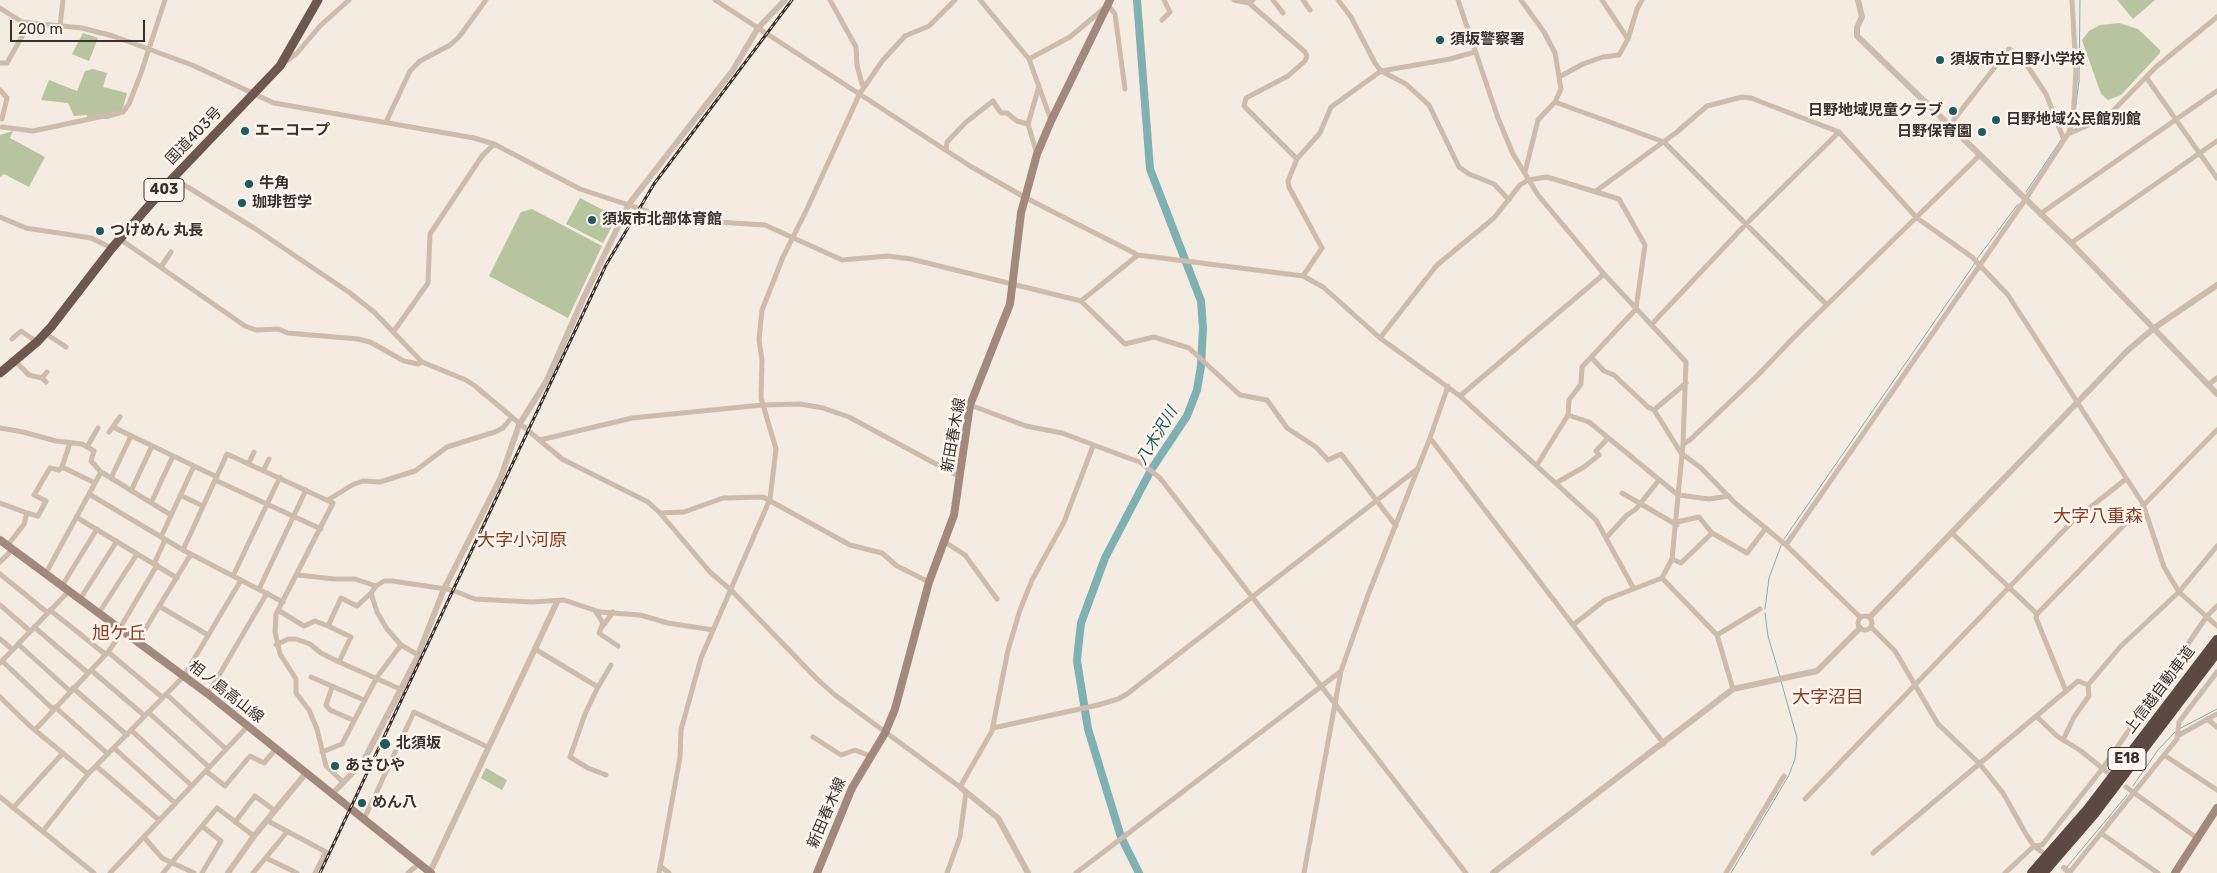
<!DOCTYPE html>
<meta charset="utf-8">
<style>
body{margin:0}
#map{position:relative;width:2217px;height:873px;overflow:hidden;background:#f4ebe1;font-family:Rubik,sans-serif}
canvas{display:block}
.scale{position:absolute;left:10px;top:20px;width:135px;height:22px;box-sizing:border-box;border:2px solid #3b302b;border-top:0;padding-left:6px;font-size:15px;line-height:18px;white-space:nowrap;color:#3b302b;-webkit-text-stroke:4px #fbf5ee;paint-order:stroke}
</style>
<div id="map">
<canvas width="2217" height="873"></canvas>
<div class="scale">200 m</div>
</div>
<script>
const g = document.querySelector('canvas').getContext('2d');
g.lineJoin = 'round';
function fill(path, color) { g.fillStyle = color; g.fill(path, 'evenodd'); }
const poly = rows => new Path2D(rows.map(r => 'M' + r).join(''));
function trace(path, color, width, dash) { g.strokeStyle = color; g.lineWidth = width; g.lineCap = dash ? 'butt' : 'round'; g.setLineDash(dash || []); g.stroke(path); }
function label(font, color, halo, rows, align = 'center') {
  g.font = font + ' Rubik,"Noto Sans JP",sans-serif'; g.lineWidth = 5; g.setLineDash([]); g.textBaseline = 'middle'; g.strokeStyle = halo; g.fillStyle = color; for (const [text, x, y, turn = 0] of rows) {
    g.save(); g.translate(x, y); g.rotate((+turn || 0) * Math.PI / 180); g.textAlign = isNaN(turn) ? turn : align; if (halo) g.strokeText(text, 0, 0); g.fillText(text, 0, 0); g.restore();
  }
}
const green = poly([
 [2117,0,2155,0,2133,19],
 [2119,23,2138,29,2160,50,2160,53,2121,95,2108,100,2101,94,2082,40,2089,31,2100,25],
 [83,33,98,38,89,61,72,54],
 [93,69,107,73,103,87,127,93,121,115,108,119,88,118,87,115,74,116,68,103,41,100,49,80,77,91,85,71],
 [13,131,10,138,45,157,29,187,4,174,0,177,0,135],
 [580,198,617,217,603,243,566,224],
 [532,209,602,246,568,318,489,276,521,212],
 [486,768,507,780,502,790,481,778]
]);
const stream = poly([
 [2076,104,2079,81,2080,0],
 [2026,192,2061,140],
 [1977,259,2018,204],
 [1784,539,1975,263],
 [1765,609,1769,578,1782,543],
 [1765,613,1768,636,1780,677],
 [2181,728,2217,709],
 [2133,786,2158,750,2175,732],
 [2067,867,2127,795],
 [1731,873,1789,775,1795,759,1797,738,1781,681]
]);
const river = poly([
 [1137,0,1150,169,1201,301,1203,328,1201,366,1197,390,1187,416,1151,470,1105,558,1081,623,1078,650,1077,661,1088,729,1121,837,1139,873]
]);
const minor = poly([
 [715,0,970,166,1026,198,1138,255,1303,276,1323,287,1380,338,1460,396,1596,520,1634,589],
 [830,0,856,47,857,65,862,84,864,86],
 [980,0,1029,59,1051,120],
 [1234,0,1249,3,1253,0],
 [1273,0,1283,13],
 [1303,0,1310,10],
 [1338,0,1351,17,1375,63,1381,71,1406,84,1429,105,1459,167,1469,174,1494,184,1509,200],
 [1458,0,1498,118,1513,154,1538,195,1604,274,1686,362,1683,444,1672,559,1662,578,1605,600,1573,625],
 [1521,0,1544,32,1555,53,1561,89,1555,102,1538,120,1525,172],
 [1602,0,1628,39],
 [1249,3,1305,52,1307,56,1305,61,1288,76,1246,98,1244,106,1297,159],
 [0,8,22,22,82,28,113,36,192,65,274,103,474,138,494,144,580,189,671,219,765,225,842,260,888,256,911,259,1081,301,1138,255],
 [1162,20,1170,12,1164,0],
 [60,26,63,0],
 [1029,59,1070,37,1108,5,1115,14,1125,89],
 [0,63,7,63,24,33,22,22],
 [283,64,297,53,320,26,349,0],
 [1559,77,1583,64,1603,57,1619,55,1628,39,1637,9,1642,0],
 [2146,77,2217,178],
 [0,90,7,98,2,119],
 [1555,102,1664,142,1827,305],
 [386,122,410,71,420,61,450,45,459,37,486,0],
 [1949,126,2009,49,2020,55,2046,94,2064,140],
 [2,127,33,131,123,112,129,104,140,76,165,0],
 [2068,134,2107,117,2156,67,2217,17],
 [946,150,947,142,965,123,993,101,1001,113,1007,113,1017,121,1028,124],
 [1037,154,1028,124,1039,86],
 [173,178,254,228,350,293,374,312,422,362,466,380,475,386,562,459,648,502,660,513,710,572,732,591,817,679,835,695,960,787,992,731,1008,650,1020,610,1032,580,1064,522,1093,446],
 [1596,191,1677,132,1707,106,1742,97,1751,98,1839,132,1917,218,1972,257,2008,295,2143,504,2164,567,2179,592,2217,626],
 [2040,214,2217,91],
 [0,217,26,228,91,238,112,248],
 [120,239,245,326,256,330,278,329,288,333,358,339,370,342,404,361,418,364,422,362],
 [2071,243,2217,141],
 [161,267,171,252],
 [1303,276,1322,248,1289,187,1288,181,1297,159,1320,133,1331,107,1381,71,1450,59,1475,52],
 [1081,301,1125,344,1154,337,1189,348,1240,395,1267,400,1287,428,1316,447,1328,460,1341,454,1396,526],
 [1651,325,1746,224,1839,132],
 [394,331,428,283,430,234,482,156,494,144],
 [45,333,66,347],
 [1380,338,1437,265,1494,218,1520,185,1528,180,1547,177,1619,199,1645,245,1636,309,1582,367,1581,384,1569,400,1568,415,1537,465],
 [12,339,21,331,37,342],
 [1591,357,1604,371,1614,375,1648,407,1654,410,1681,453,1701,468,1735,503,1786,545,1860,617],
 [15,361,29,375,42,378,46,382],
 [42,378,47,372],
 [2208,385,2217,378],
 [1460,396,1604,274],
 [970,405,1026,426,1062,433,1131,459,1140,462,1160,478,1466,873],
 [1654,410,1686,383],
 [1568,415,1589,422,1678,495,1709,499,1729,496],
 [113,427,217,477],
 [0,428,23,432,56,441,82,444,94,451,91,461,101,472],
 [109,432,120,417],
 [1430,438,1664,744],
 [540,440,632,418,762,405,800,404,823,408,849,417,960,477],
 [70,443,62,467,95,483],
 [1683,444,1690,440,1758,375,1796,335,1979,156],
 [87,447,98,428],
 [249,463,254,452],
 [264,469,269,459],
 [111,478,171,515],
 [215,480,321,529],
 [1556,483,1584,467,1599,455,1596,451,1608,438],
 [131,491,152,446],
 [1622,493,1677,525],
 [89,494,183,550,283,602],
 [180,495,203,506],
 [328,500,352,485,363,481,380,482,415,471,447,447,495,432,503,428,511,418],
 [0,503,27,513],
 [151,503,173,456],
 [660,513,684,512,723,498,763,497,850,545,882,553,897,566,929,582],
 [76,517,177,578],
 [1677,522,1699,517,1712,533],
 [1952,533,2037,614],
 [161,537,194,466],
 [1607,537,1626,516,1636,509,1659,480],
 [945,542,965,555,997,599],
 [8,545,24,524,27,513,38,516,46,501,34,495,50,468,59,470,62,467],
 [1786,545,2025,200,2068,134,2073,121,2076,70,2072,0],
 [183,550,227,454,333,503,276,614,275,632,280,654,296,679,296,693,309,710,317,729,326,766,343,782],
 [1672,559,1681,563,1712,533,1747,553,1766,528],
 [0,562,13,549],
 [154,564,165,540],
 [46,573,101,472,111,478,131,436],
 [0,574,48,613],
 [298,575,334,579,355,579,376,586,384,581,393,581,452,590,475,599,532,602,564,600,600,612,640,615,668,623,713,630],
 [233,576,280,477],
 [1662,578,1717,635,1733,689],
 [62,586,97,529],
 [376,586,371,593,377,612,387,629,401,645],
 [259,589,306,490],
 [80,599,117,541],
 [0,605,30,631],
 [159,606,208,635],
 [50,610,105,654],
 [278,610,304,626,315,621,328,626,341,598,357,606,371,593],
 [596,612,603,623,599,633,618,646],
 [99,613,137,554],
 '1858 623a7 7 0 1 1 14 0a7 7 0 1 1-14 0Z',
 [34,627,87,672],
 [602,627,613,612],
 [1871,627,1895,651,1938,724,1979,763,2003,793,2026,834,2034,846,2042,852],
 [120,628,157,565],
 [1717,635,1760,609],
 [0,639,13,650],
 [138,641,191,554],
 [18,644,70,691],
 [276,645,288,639,296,639,310,644,321,653,339,662,351,637,328,626],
 [535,649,598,687,611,665],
 [108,652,162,697],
 [2,661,53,709],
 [339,662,400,689],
 [0,663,69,591],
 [91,670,145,716],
 [311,677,364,700],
 [332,687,326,705,330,710,353,720],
 [598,687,585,714,570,757,588,768,606,775],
 [73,688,127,735],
 [2066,691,2036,618,2037,614,2217,430],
 [166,694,226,749],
 [208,694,267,593],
 [0,697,30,726,88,774,184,676,241,580],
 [55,707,108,754],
 [148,712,209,767],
 [2036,716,2057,736,2081,751,2107,772],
 [2207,719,2217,727],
 [993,728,1098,705,1118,699,1127,694,1416,470],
 [35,730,108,652,123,631],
 [131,730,192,786],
 [2179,735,2217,714],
 [813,737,841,755,855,750,870,756],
 [2063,740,2074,717,2089,696,2088,685],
 [114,748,175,803],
 [322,752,342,744,377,677,401,645,418,655],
 [2164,755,2217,790],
 [96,766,159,820],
 [206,771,225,786,250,756,264,763,276,749],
 [2126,787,2197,838],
 [0,797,94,873],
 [1805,799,2073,521,2126,479],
 [13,808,63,753],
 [364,819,414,712,488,747],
 [268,821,326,852,315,873],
 [235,822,255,796,275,811],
 [202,826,217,808,254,836],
 [43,831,88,774],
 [2102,834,2158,873],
 [144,837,162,858,194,873],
 [1873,853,2078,681,2088,685,2121,646,2179,592,2217,546],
 [266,858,297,873],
 [660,866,669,873],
 [110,873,248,726],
 [163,873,202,826,221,841,202,873],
 [253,873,287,832],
 [408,873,419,864],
 [659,873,680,757,681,730,701,658,770,499,776,449,761,398,762,360,759,340,762,310,783,257,807,209,860,93,883,60,905,36,929,26,955,0],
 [947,873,960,837,966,792],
 [1076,873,1340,672],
 [1304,873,1341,671,1368,595,1430,438,1448,386],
 [1726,873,1784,776],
 [2005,873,2034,846,2042,845,2103,768,2207,616,2217,606],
 [2069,873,2177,739,2179,722,2217,672]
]);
const tertiary = poly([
 [1858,0,1862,17,1857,27,1857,36,2071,243,2217,394],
 [1870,617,2127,351,2154,328,2217,285],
 [960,787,998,818,1028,873],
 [332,794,363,762,416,660,444,589,501,477,519,425,547,380,583,299,629,204,733,70,758,28,785,0],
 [2064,868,2070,873],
 [430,872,557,602],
 [228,873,254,836,306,773],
 [1493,873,1733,689,1817,671,1860,628]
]);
const secondary = poly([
 [0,540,208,694,431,873],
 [817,873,852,788,885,733,895,709,929,582,954,515,970,405,1010,304,1021,213,1037,154,1051,121,1110,0],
 [2175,873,2217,808]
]);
const trunk = poly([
 [0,373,37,342,51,327,112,248,173,178,280,66,318,0]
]);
const motorway = poly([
 [2032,873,2088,809,2217,640],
 [2043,873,2094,814,2217,652]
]);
const rail = poly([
 [320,873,606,265,654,184,792,0]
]);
const markers = [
 [1440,40,5,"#1f5a5e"],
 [1940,60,5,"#1f5a5e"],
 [1953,111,5,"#1f5a5e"],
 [1996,120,5,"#1f5a5e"],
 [245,131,5,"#1f5a5e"],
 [1982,132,5,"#1f5a5e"],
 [249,184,5,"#1f5a5e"],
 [242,203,5,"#1f5a5e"],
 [592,220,5,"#1f5a5e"],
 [100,231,5,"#1f5a5e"],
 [385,744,6,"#1f5a5e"],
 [335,766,5,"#1f5a5e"],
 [362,803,5,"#1f5a5e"]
];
const shields = [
 [164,190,40],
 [2127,759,38]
];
const shieldNames = [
 ["403",164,190],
 ["E18",2127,759]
];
const poiNames = [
 ["須坂警察署",1450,40],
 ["須坂市立日野小学校",1950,60],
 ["日野地域児童クラブ",1943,111,"right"],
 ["日野地域公民館別館",2006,120],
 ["エーコープ",255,131],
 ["日野保育園",1972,132,"right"],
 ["牛角",259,184],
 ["珈琲哲学",252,203],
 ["須坂市北部体育館",602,220],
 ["つけめん 丸長",110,231],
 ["北須坂",396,744],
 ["あさひや",345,766],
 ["めん八",372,803]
];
const streetNames = [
 ["国道403号",194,136,-46],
 ["新田春木線",954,435,-80],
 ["上信越自動車道",2160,690,-53],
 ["相ノ島高山線",226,692,38],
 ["新田春木線",827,813,-67]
];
const waterNames = [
 ["八木沢川",1157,436,-59]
];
const quarterNames = [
 ["大字八重森",2098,517],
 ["大字小河原",522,541],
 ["旭ケ丘",119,634],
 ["大字沼目",1828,698]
];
fill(green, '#b8c4a0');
trace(stream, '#7fb0b2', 1);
trace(river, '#7fb0b2', 8);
trace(minor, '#cdbbac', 5);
trace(tertiary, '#cdbbac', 6);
trace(secondary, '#a18a7d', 8);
trace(trunk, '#6c584f', 9);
trace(motorway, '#5c4a42', 10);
trace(rail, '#3b302b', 3);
trace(rail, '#fbf5ee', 1, [4]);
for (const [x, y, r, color] of markers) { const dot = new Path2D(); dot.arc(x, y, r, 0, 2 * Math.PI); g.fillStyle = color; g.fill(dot); trace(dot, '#fbf5ee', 2); }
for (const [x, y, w] of shields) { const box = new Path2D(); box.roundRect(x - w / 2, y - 11.5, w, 23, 4); g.fillStyle = '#fbf5ee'; g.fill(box); trace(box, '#3b302b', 1); }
label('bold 14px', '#3b302b', null, shieldNames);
label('bold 15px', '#3b302b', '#fbf5ee', poiNames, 'left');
label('15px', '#3b302b', '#fbf5ee', streetNames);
label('italic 16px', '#1f5a5e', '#fbf5ee', waterNames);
label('18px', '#8c3b22', '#fbf5ee', quarterNames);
</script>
